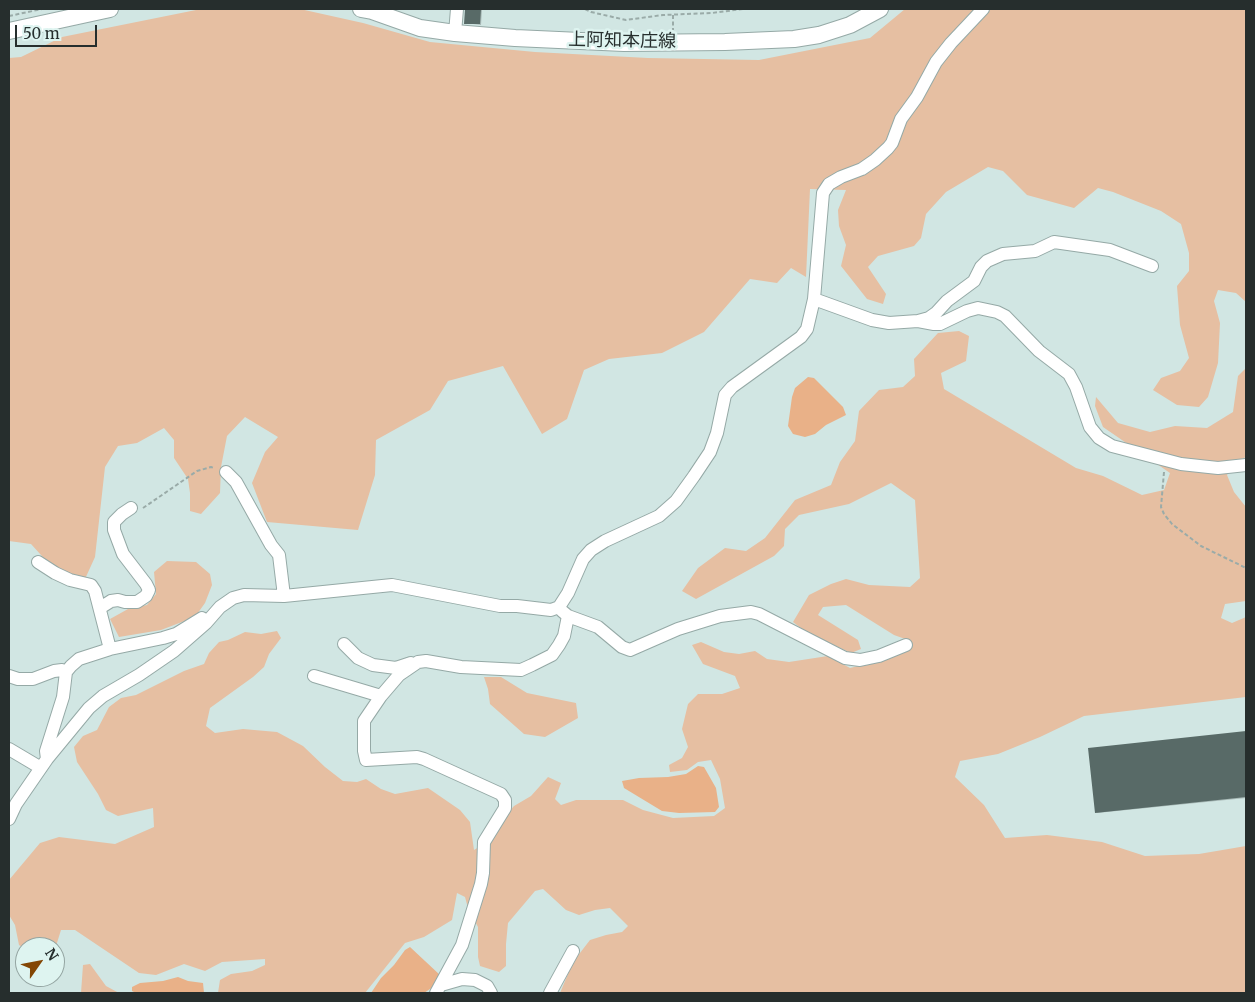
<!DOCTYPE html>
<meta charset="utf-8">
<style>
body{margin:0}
#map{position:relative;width:1255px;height:1002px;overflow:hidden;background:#d1e6e3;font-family:Merriweather,serif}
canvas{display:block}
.frame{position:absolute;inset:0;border:10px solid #262e2d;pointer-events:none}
.north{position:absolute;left:15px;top:937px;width:50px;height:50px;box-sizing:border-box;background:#def4f0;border:1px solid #94a5a2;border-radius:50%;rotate:57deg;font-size:14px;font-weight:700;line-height:20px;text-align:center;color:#262e2d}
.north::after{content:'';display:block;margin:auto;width:18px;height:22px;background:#834604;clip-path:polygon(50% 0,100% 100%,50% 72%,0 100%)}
.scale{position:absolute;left:15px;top:25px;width:82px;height:22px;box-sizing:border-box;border:2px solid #262e2d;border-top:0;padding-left:6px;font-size:15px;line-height:18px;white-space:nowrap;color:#262e2d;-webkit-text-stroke:4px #def4f0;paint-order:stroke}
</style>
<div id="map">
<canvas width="1255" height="1002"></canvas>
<div class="frame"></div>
<div class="north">N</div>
<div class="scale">50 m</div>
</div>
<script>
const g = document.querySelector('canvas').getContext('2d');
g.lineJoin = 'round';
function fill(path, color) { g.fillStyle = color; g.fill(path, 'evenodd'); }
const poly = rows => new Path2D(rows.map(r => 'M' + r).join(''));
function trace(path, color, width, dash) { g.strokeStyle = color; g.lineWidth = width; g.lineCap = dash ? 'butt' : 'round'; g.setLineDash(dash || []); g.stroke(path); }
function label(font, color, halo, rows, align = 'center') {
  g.font = font + ' Merriweather,"Noto Sans JP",serif'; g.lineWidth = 5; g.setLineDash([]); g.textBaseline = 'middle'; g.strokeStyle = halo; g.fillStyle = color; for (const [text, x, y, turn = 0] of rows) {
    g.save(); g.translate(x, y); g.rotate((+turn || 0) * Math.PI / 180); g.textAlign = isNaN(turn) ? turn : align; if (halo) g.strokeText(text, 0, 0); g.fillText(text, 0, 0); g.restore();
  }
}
const green = poly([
 [201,9,300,9,363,23,430,42,535,52,648,58,759,60,870,38,905,9,1246,9,1246,302,1236,293,1218,290,1214,301,1220,323,1218,363,1208,397,1199,407,1177,405,1153,390,1161,378,1180,371,1189,358,1180,325,1177,286,1189,271,1189,253,1181,224,1161,211,1113,192,1098,188,1074,208,1027,195,1003,171,988,167,946,192,926,214,921,238,914,246,878,256,868,267,886,294,883,304,867,299,841,266,846,245,839,226,838,210,846,190,810,189,806,277,791,268,777,283,750,279,704,332,662,353,609,359,584,370,567,419,542,434,503,366,448,381,430,410,376,440,375,475,358,530,267,522,252,483,265,452,278,437,245,417,227,436,221,467,220,493,201,514,190,511,190,493,188,479,174,458,174,440,164,428,137,443,118,446,105,467,95,557,85,579,51,566,31,544,9,541,9,58,21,57,62,37],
 [959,331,969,336,966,361,941,373,944,389,1076,468,1103,476,1142,495,1164,490,1170,473,1103,427,1095,406,1096,397,1118,423,1150,432,1175,426,1207,428,1233,412,1238,376,1246,368,1246,457,1235,462,1227,475,1234,492,1246,507,1246,601,1225,604,1221,618,1232,623,1246,617,1246,697,1084,716,1040,737,998,754,960,761,955,777,984,805,1005,838,1047,835,1102,842,1145,856,1199,854,1246,846,1246,993,560,993,573,962,590,940,606,935,622,932,628,926,610,908,595,910,579,915,566,910,543,889,535,891,508,923,506,944,506,966,499,972,480,966,478,957,478,927,468,908,465,897,457,893,452,920,424,937,405,943,365,993,218,993,220,980,231,974,252,971,265,965,265,959,222,962,205,971,184,964,156,975,139,973,75,930,61,930,56,946,52,947,25,947,25,949,19,945,15,925,9,915,9,880,40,843,59,837,115,844,154,827,153,808,118,816,106,810,98,794,77,762,74,747,83,736,97,730,109,707,121,698,136,695,184,671,204,664,209,653,219,642,228,640,245,632,261,634,277,631,281,638,269,654,264,667,253,677,210,708,206,726,215,733,243,729,277,732,303,746,325,767,343,781,357,782,366,779,381,789,395,794,428,788,460,810,470,822,474,850,487,842,495,828,514,806,531,796,548,777,561,783,555,799,561,805,576,800,623,800,643,810,673,818,714,816,725,808,720,779,711,760,698,762,687,770,670,772,669,765,682,758,688,747,682,729,688,704,698,694,722,694,740,688,735,676,703,664,692,645,701,642,724,652,739,654,755,651,767,659,789,662,828,656,850,668,878,661,909,650,908,640,894,635,846,605,823,607,818,615,858,640,861,649,851,653,806,632,793,622,809,595,831,584,846,579,869,585,910,587,920,578,915,500,891,483,849,504,799,515,785,529,784,546,774,556,696,599,682,591,698,568,725,548,746,551,765,538,795,500,831,485,840,462,855,441,859,411,879,390,903,387,915,376,914,359,938,333],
 [167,561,196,562,210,574,212,585,205,603,195,617,161,630,119,637,110,619,128,609,147,605,156,594,154,572],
 [484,677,501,677,527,693,576,703,578,718,545,737,524,734,490,704,488,689],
 [90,964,106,986,119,993,81,993,83,965]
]);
const water = poly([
 [808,377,814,378,843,407,846,415,826,425,815,434,805,437,793,434,788,426,792,397,795,388],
 [698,766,704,767,716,788,719,807,715,812,679,813,662,811,624,788,622,781,639,778,668,777,686,774],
 [410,947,440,975,436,985,424,993,371,993,381,978,394,965,405,950],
 [178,977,188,981,203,983,204,993,136,993,132,991,132,987,140,983,163,981]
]);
const shadow = poly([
 [466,9,482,9,481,25,465,23],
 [1246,733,1246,798,1097,813,1096,812,1089,749]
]);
const building = poly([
 [465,9,481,9,480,24,464,24],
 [1246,731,1246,797,1095,813,1088,748]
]);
const path = poly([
 [585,9,591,12,626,20,663,15,712,13,743,9],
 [673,15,673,30],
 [9,16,42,9],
 [1164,472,1161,507,1164,514,1172,524,1201,546,1246,568],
 [143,508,197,471,211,467,214,468]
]);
const minor = poly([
 [455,33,457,9],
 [814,299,872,320,889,323,918,321,934,324,940,324,967,311,978,308,997,312,1005,316,1039,351,1069,374,1076,387,1090,427,1099,438,1112,446,1181,464,1218,468,1246,465],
 [918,321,929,318,936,313,947,301,974,281,981,267,987,261,1003,254,1035,251,1054,242,1110,250,1152,266],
 [226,472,236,482,271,545,279,555,284,596],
 [38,562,55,573,70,580,91,585,95,591,110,649],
 [100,608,111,601,118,600,125,602,137,602,146,596,149,590,146,584,123,554,114,530,114,522,122,514,131,508],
 [562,611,568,616,598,627,622,647,630,650,678,629,720,616,751,612,759,614,845,658,860,660,879,656,906,645],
 [344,644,358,658,373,665,396,668,411,663],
 [9,676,18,679,33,679,54,671,62,670,66,672],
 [314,676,381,696],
 [9,749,41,768],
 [47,759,46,751,63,697,66,672,71,666,79,659,110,649,163,638,176,634,202,618],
 [9,819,16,804,47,759,89,708,103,696,139,675,174,651,206,623,220,607,233,598,244,595,284,596,392,585,500,606,517,606,551,610,559,607,568,593,583,559,591,550,605,541,659,516,676,501,694,476,710,452,717,433,725,395,732,387,801,337,807,329,814,299,823,193,829,184,841,177,862,169,875,160,888,148,892,143,901,119,917,97,936,62,951,43,983,9],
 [441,985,462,979,475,980,487,986,491,993],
 [436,993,462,945,481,884,483,873,484,842,505,808,505,800,501,794,424,759,417,757,366,760,364,751,364,721,381,696,399,675,418,662,426,661,461,667,521,670,532,665,552,655,559,645,564,636,568,616],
 [550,993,573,951]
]);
const major = poly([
 [361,9,372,11,420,28,455,33,515,38,624,43,725,42,794,39,819,35,850,25,880,9],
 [9,31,110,9]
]);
const streetNames = [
 ["上阿知本庄線",622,41,1]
];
fill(green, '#e6bfa2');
fill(water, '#e9b188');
fill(shadow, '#0003');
fill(building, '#586a67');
trace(minor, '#95a9a6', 14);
trace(major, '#95a9a6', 18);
trace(path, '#9aaba8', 2, [4, 2.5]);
trace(minor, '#fff', 12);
trace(major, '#fff', 16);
label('18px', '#262e2d', '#def4f0', streetNames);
</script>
